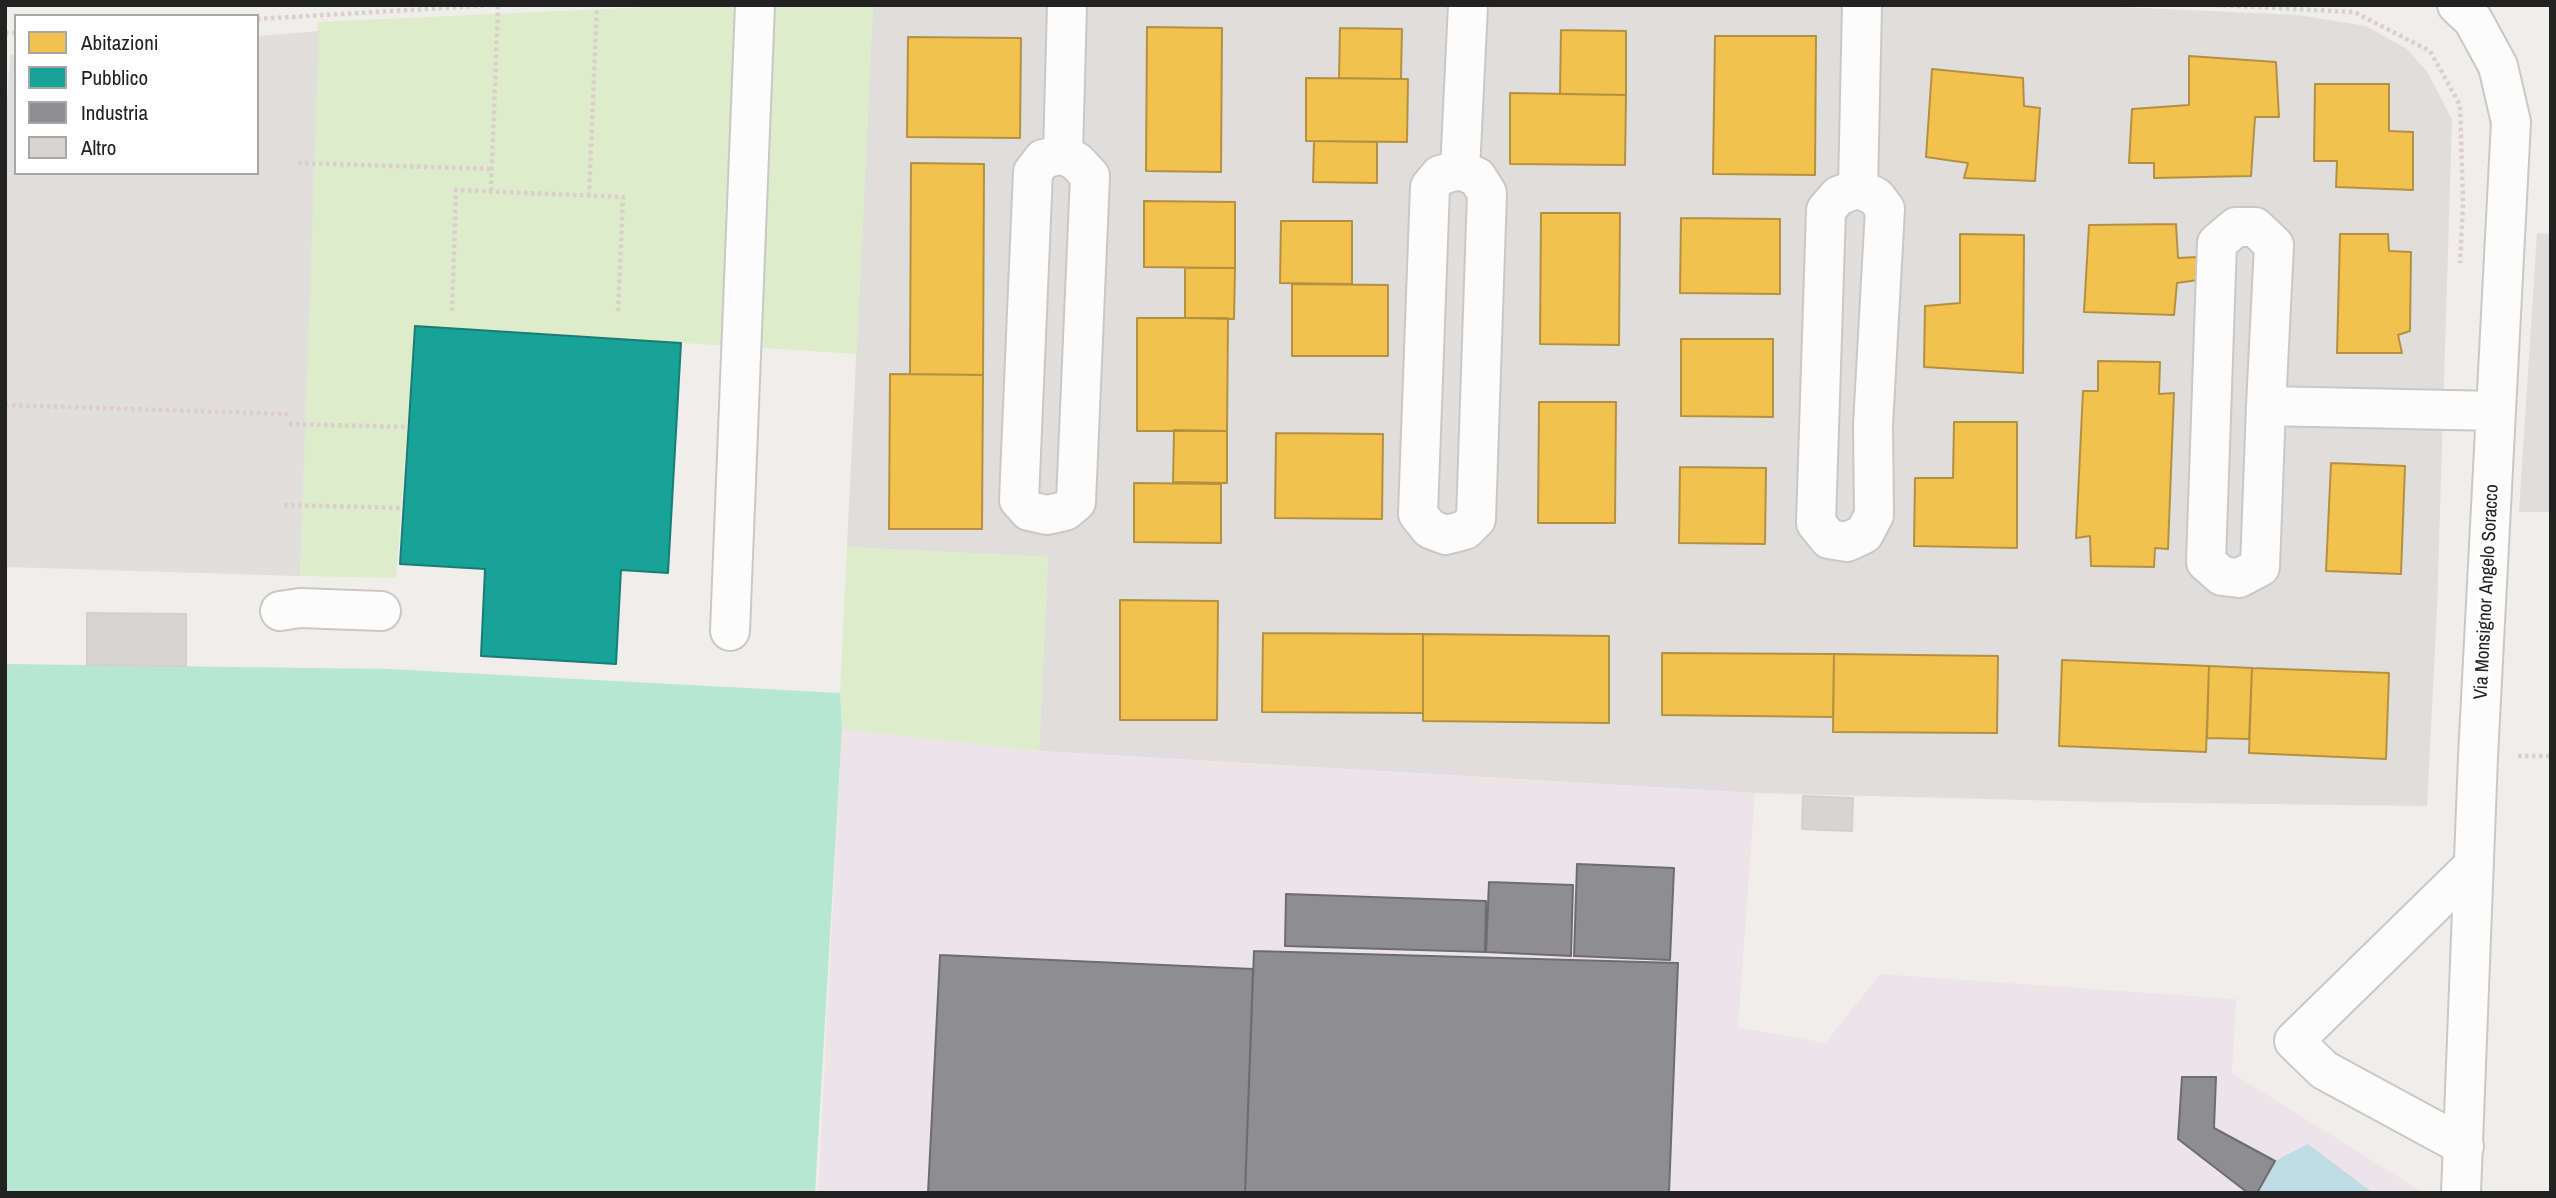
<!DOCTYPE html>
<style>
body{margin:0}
#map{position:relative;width:2556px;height:1198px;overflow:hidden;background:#f0eeeb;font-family:"Archivo Narrow",sans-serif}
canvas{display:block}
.frame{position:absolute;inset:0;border:7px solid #222;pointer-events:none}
.legend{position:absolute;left:14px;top:14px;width:245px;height:161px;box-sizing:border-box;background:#fff;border:2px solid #a7a7a7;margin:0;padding:9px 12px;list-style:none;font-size:21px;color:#222}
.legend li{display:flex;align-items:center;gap:14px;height:35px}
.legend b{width:35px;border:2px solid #a7a7a7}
</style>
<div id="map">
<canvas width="2556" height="1198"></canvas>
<div class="frame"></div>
<ul class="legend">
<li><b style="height:19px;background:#f2c14e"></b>Abitazioni</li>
<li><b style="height:19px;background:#17a398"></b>Pubblico</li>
<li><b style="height:19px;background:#8d8d92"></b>Industria</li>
<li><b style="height:19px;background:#d7d4d2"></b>Altro</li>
</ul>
</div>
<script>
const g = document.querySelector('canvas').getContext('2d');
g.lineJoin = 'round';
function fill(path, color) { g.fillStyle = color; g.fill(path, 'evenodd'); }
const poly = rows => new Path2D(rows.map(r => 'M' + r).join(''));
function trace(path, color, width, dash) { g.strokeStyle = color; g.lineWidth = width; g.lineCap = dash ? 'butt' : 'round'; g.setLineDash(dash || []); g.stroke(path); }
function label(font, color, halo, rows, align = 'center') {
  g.font = font + ' "Archivo Narrow",sans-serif'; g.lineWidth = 7; g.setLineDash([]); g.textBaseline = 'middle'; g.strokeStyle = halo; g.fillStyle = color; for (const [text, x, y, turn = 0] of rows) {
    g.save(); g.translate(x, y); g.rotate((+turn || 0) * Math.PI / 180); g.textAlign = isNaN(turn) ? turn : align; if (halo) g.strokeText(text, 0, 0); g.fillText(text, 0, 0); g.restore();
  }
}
const residential = poly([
 [873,5,2077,5,2299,15,2366,26,2407,49,2428,73,2452,120,2437,609,2427,806,2102,802,1755,793,1039,751,1048,557,847,547],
 [2537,233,2551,234,2551,512,2519,512]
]);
const industrial = poly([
 [842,729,1039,751,1755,793,1738,1027,1825,1043,1880,974,2236,999,2232,1073,2424,1193,818,1193]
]);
const grass = poly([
 [690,5,873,5,857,354,415,326,396,578,300,576,318,22],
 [847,547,1048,557,1039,751,842,729,840,693]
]);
const pitch = poly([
 [5,664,389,669,840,693,842,729,815,1193,5,1193]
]);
const parking = poly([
 [319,31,300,576,5,567,5,132,10,55,16,54,16,173,257,173,257,36],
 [1077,162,1076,502,1029,511,1033,172],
 [1477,177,1476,519,1430,529,1430,187],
 [1876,197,1874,515,1829,539,1826,210],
 [2255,227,2260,567,2222,576,2217,243]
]);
const water = poly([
 [2308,1144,2373,1193,2257,1193,2275,1161]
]);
const homes = poly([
 [1147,27,1222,28,1221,172,1146,171,1147,27],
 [1340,28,1402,29,1401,79,1339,78,1340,28],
 [1561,30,1626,31,1626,95,1560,94,1561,30],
 [1715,36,1816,36,1815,175,1713,174,1715,36],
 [908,37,1021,38,1020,138,907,137,908,37],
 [2189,56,2276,62,2279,117,2255,117,2251,176,2154,178,2154,163,2129,163,2132,109,2189,105,2189,56],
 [1932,69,2023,78,2024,106,2040,108,2035,181,1964,178,1968,163,1926,157,1932,69],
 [1306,78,1408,79,1407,142,1306,141,1306,78],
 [2315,84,2389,84,2389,131,2413,132,2413,190,2336,187,2337,161,2314,161,2315,84],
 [1510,93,1626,95,1625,165,1510,164,1510,93],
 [1314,141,1377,142,1377,183,1313,182,1314,141],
 [911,163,984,164,983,375,910,374,911,163],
 [1144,201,1235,202,1235,268,1144,267,1144,201],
 [1541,213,1620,213,1619,345,1540,344,1541,213],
 [1681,218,1780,219,1780,294,1680,293,1681,218],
 [1281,221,1352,221,1352,284,1280,283,1281,221],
 [2176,224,2178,258,2197,257,2198,280,2177,283,2174,315,2084,312,2089,225,2176,224],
 [1960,234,2024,235,2023,373,1924,367,1925,306,1960,303,1960,234],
 [2340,234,2388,234,2389,251,2411,252,2410,331,2398,335,2402,353,2337,353,2340,234],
 [1185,268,1235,268,1234,319,1185,318,1185,268],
 [1292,284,1388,285,1388,356,1292,356,1292,284],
 [1137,318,1228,318,1227,431,1137,431,1137,318],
 [1681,339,1773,339,1773,417,1681,416,1681,339],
 [2098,361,2160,362,2159,394,2174,393,2168,549,2155,548,2154,567,2091,566,2090,536,2076,538,2083,391,2098,391,2098,361],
 [890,374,983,375,982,529,889,529,890,374],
 [1539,402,1616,402,1615,523,1538,523,1539,402],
 [1954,422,2017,422,2017,548,1914,546,1915,478,1953,478,1954,422],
 [1174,430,1227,431,1227,483,1173,482,1174,430],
 [1276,433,1383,434,1382,519,1275,518,1276,433],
 [2331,463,2405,466,2401,574,2326,571,2331,463],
 [1680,467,1766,468,1765,544,1679,543,1680,467],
 [1134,483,1221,484,1221,543,1134,542,1134,483],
 [1120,600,1218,601,1217,720,1120,720,1120,600],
 [1263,633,1423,634,1423,713,1262,712,1263,633],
 [1423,634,1609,636,1609,723,1423,721,1423,634],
 [1662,653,1834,654,1833,717,1662,715,1662,653],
 [1834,654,1998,656,1997,733,1833,732,1834,654],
 [2062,660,2209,666,2206,752,2059,746,2062,660],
 [2209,666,2252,668,2249,739,2207,738,2209,666],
 [2252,668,2389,673,2386,759,2249,753,2252,668]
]);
const public = poly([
 [415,326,681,343,668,573,621,570,616,664,481,656,485,569,400,564,415,326]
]);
const industry = poly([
 [1577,864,1674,868,1670,960,1574,956,1577,864],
 [1489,882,1573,885,1571,956,1486,952,1489,882],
 [1286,894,1486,901,1485,952,1285,946,1286,894],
 [1254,951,1678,963,1669,1193,1245,1193,1254,951],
 [940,955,1253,969,1245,1193,928,1193,940,955],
 [2182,1077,2216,1077,2214,1128,2275,1161,2257,1193,2248,1193,2178,1139,2182,1077]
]);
const building = poly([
 [87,613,186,614,186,666,87,665,87,613],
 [1803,796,1853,798,1852,831,1802,829,1803,796]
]);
const path = poly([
 [2216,5,2354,12,2430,51,2460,105,2463,203,2460,263],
 [257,19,493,5],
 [5,33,16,33],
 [298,163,492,169],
 [491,191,498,5],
 [589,196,597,5],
 [452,311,456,190,623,197,618,314],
 [5,405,289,414],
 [289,424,408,427],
 [284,505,403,508],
 [2518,756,2551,756]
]);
const minor = poly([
 [2457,5,2473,20,2498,66,2511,122,2478,757,2461,1193],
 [1063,154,1077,162,1090,176,1076,502,1065,511,1047,515,1029,511,1019,500,1033,172,1043,159,1063,154],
 [1063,154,1067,5],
 [1460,170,1477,177,1487,193,1476,519,1465,530,1446,535,1430,529,1418,514,1430,187,1440,175,1460,170],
 [1460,170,1468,5],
 [1858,188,1876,197,1885,209,1873,425,1874,515,1864,534,1847,542,1829,539,1816,523,1826,210,1838,196,1858,188],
 [1858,188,1862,5],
 [2266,406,2260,567,2239,578,2222,576,2206,562,2217,243,2236,227,2255,227,2274,245,2266,406,2496,411],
 [280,611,300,608,381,611],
 [730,631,755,5],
 [2464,1146,2324,1070,2294,1041,2474,865]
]);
const streetNames = [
 ["Via Monsignor Angelo Soracco",2487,592,-87]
];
fill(residential, '#dfdedc');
fill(industrial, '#ede4e9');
fill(grass, '#ddeccb');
fill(pitch, '#b7e6d2');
fill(parking, '#e0dfde');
fill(water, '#bfdbe3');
fill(homes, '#f2c14e');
trace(homes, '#b49141', 2);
fill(public, '#17a398');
trace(public, '#1a7c75', 2);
fill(industry, '#8d8d92');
trace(industry, '#6d6d70', 2);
fill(building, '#d7d4d2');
trace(building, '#d3d0cc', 2);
trace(minor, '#c9c8c7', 42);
trace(path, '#dccecd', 4.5, [3.5, 3.5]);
trace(minor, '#fdfcfc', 38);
label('19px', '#222', '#fff', streetNames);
</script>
